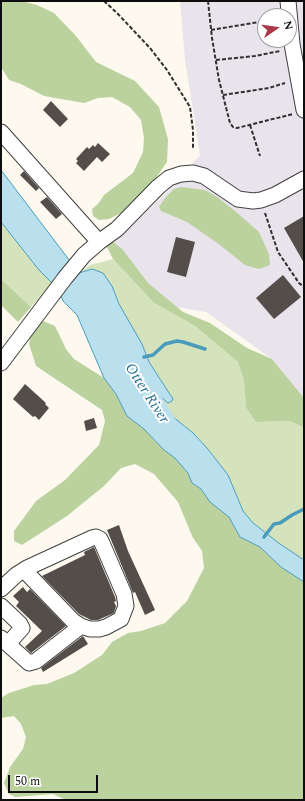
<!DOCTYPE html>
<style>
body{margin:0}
#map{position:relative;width:305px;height:801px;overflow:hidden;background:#fdf9ef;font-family:Spectral,serif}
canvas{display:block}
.frame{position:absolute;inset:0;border:2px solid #0d0d0d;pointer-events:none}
.north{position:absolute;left:257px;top:8px;width:40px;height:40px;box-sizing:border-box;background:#fff;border:1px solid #9e9e9e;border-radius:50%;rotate:77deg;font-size:11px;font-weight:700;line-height:16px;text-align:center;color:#0d0d0d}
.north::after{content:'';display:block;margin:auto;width:14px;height:18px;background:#ac3749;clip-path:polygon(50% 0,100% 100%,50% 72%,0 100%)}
.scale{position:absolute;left:8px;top:775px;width:90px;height:18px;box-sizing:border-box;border:2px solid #0d0d0d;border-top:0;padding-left:5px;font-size:12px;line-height:14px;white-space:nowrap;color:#0d0d0d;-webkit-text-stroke:3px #fff;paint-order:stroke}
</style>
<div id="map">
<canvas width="305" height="801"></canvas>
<div class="frame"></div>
<div class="north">N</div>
<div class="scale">50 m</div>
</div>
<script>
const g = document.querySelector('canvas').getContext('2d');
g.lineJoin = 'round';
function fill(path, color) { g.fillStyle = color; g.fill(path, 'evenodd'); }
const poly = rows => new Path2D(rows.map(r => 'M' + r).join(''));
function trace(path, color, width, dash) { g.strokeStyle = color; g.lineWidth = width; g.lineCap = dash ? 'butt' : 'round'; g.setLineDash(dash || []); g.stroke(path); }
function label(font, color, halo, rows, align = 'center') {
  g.font = font + ' Spectral,serif'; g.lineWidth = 4; g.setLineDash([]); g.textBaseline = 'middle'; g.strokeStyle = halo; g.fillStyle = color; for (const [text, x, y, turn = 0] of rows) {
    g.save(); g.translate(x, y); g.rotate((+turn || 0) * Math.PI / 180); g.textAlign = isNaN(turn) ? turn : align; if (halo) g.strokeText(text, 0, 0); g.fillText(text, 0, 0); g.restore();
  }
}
const industrial = poly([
 [180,1,304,1,304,398,272,359,206,312,164,305,111,246,170,189,200,155,185,60],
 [265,16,289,16,289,40,265,40]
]);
const green = poly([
 [1,222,39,270,53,284,31,307,1,279],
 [113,259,154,303,195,326,238,362,244,381,246,408,256,422,290,421,304,428,304,560,280,544,253,523,243,511,228,475,207,448,193,433,136,387,129,378,121,361,126,356,132,361,143,375,152,389,173,399,149,362,142,344,119,304,112,286,92,269,79,273,90,265]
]);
const forest = poly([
 [1,1,21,1,37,5,54,13,76,36,96,62,135,81,159,107,168,139,167,162,149,188,121,213,109,219,99,220,93,216,92,209,98,204,104,195,133,173,143,152,144,138,141,120,130,107,112,97,98,98,84,103,44,96,21,84,9,80,1,67],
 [181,187,205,190,217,197,235,211,259,232,269,254,270,265,259,269,245,265,220,245,187,222,161,211,159,207,165,198,174,189],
 [110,239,123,250,148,283,183,312,210,323,247,348,272,359,304,398,304,428,290,421,256,422,246,408,244,381,238,362,195,326,154,303,113,259,107,247,106,240],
 [1,279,31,307,18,322,1,305],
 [43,321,55,326,66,349,74,359,104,378,116,394,127,416,144,429,164,450,175,458,188,473,192,483,201,489,210,502,229,517,240,537,260,547,281,567,304,582,304,800,66,800,53,794,15,797,9,794,4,783,10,767,23,749,26,737,21,724,14,716,1,718,1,698,9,693,34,685,47,684,74,673,102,655,112,642,128,633,141,631,165,623,187,601,204,568,202,551,193,538,178,502,154,474,135,464,121,468,104,486,67,516,22,545,14,541,14,531,36,501,65,480,99,445,105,421,102,410,36,366,29,344,31,331,40,322]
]);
const water = poly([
 [1,170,79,273,92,269,103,273,112,286,119,304,142,344,149,362,173,399,172,401,168,403,152,389,143,374,132,361,126,356,121,361,129,378,136,387,193,433,207,448,228,475,243,511,253,523,280,544,304,560,304,582,281,567,260,547,240,537,229,517,210,502,201,489,192,483,188,473,175,458,164,450,144,429,127,416,116,394,104,378,77,315,63,301,61,296,63,292,58,289,39,270,1,222,1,170]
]);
const stream = poly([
 [144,357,153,355,165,344,177,341,183,342,205,349],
 [264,537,274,524,280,523,292,515,304,509]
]);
const river = poly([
 [107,332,136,376,166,425]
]);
const building = poly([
 [51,101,68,119,60,127,43,110],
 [98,143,110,154,102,162,97,157,84,171,76,163,78,161,76,159,87,147,89,149,93,145,95,147],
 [24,171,39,188,36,191,20,175],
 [47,197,62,214,56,219,40,202],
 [304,216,304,263,284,228],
 [176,237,195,242,186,277,167,272],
 [283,275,301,297,274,319,256,298],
 [25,384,46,403,45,404,49,408,39,420,35,416,33,417,13,399],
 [94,418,97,428,86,431,84,421],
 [119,525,128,551,155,610,145,615,135,592,133,593,107,530],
 [94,547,115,597,116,601,114,602,116,606,114,613,98,620,91,620,79,614,42,576,85,555,84,552],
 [23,587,27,592,30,589,66,626,31,653,25,647,42,631,16,606,19,602,13,596],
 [83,636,88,644,43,672,41,668]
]);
const path = poly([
 [104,1,118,14,150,48,167,70,190,107,193,130,193,149],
 [208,1,212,38,219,80,230,123,233,127,237,128,293,114],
 [211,30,265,21],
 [216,60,255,56,280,51],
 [223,95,269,88,285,83],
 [250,125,260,156],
 [265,213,278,252,299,283,304,287]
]);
const minor = poly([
 [288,1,292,44,304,110],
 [1,132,99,242],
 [1,363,65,278,84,255,99,242,117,229,158,187,169,178,181,174,193,173,204,176,238,199,253,201,261,200,275,195,304,179],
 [1,589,16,575,27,568,92,538,96,537,100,539,102,543,124,594,126,606,124,611,121,619,106,627,99,629,90,629,81,626,73,621,24,570],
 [1,606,20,624,22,628,8,644],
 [1,638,29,663,36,661,81,626]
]);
const waterNames = [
 ["Otter River",146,394,57]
];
fill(industrial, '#e9e3eb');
fill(green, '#d5e3bd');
fill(forest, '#bbd29e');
fill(water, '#bae0ee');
trace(water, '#4a9bbc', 1);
trace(stream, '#4a9bbc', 3.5);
trace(river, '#bae0ee', 22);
fill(building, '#544e4b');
trace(minor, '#404040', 17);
trace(path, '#2f2f2f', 2, [4, 2]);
trace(minor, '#fff', 15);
label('italic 15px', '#266c8f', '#fff', waterNames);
</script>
